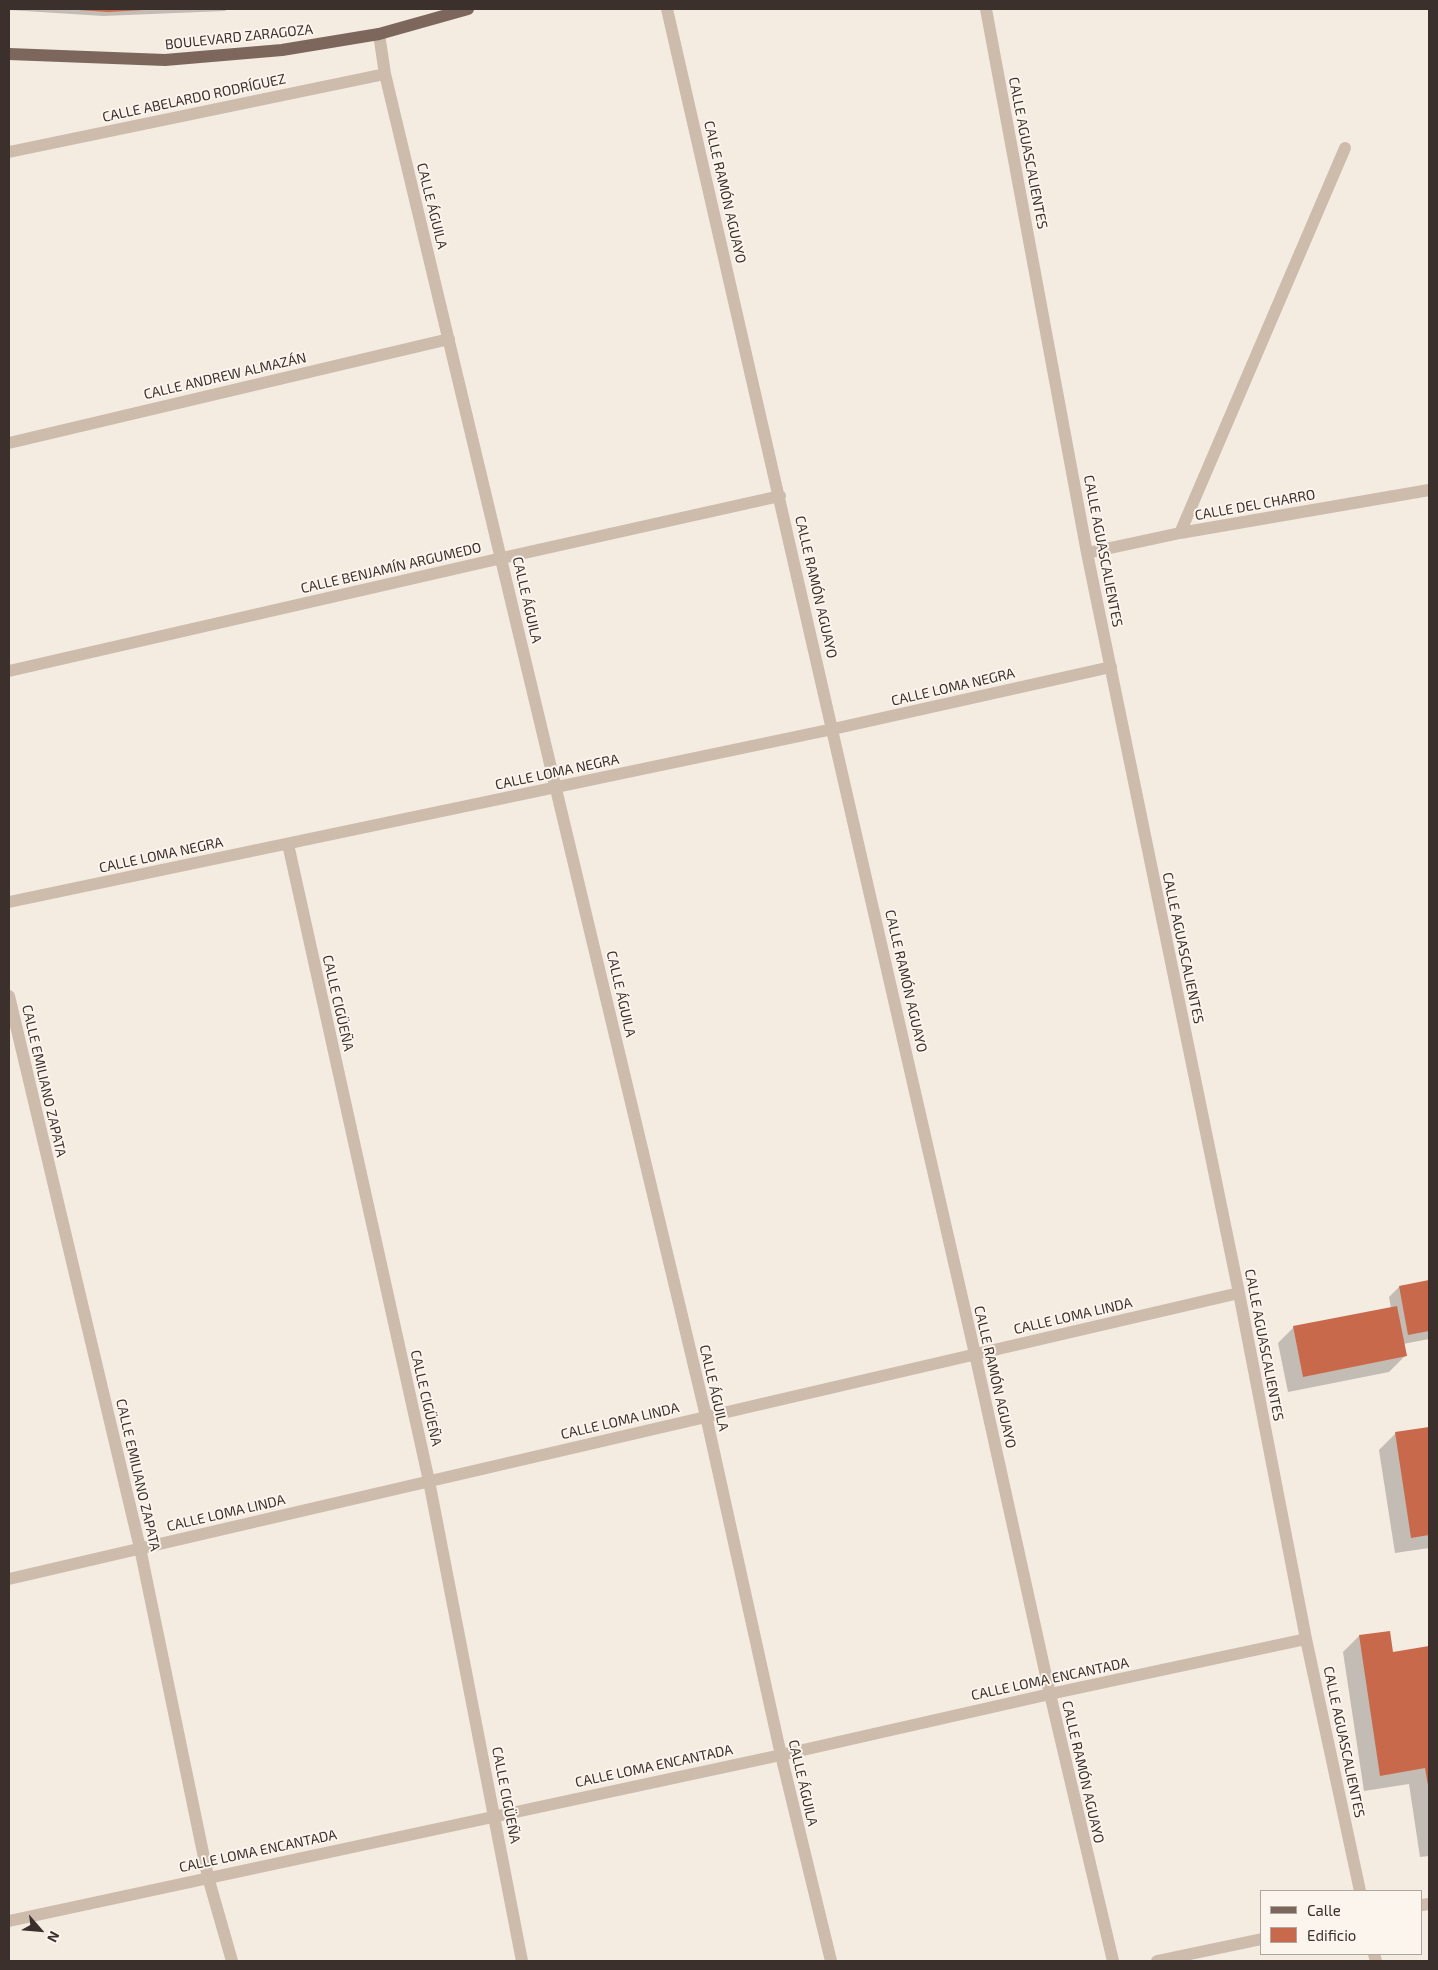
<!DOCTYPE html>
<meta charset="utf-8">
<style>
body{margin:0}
#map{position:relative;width:1438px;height:1970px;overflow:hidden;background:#f4ebe1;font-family:"Exo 2",sans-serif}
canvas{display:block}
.frame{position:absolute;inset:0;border:10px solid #3b302b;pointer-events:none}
.legend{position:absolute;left:1260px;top:1890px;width:162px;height:65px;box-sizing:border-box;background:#fbf5ee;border:1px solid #aea6a0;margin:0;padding:6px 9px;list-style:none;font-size:15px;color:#3b302b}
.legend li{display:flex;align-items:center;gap:10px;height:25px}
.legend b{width:25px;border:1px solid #aea6a0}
.north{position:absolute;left:15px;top:1905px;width:50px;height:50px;-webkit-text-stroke:4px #fbf5ee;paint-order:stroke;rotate:117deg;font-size:14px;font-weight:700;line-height:20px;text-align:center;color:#3b302b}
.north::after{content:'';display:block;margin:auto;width:18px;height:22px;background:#3b302b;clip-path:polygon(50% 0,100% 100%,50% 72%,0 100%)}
</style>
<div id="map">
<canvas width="1438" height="1970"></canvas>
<div class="frame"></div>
<ul class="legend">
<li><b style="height:6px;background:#7d675c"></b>Calle</li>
<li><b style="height:14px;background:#c8694b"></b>Edificio</li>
</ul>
<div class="north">N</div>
</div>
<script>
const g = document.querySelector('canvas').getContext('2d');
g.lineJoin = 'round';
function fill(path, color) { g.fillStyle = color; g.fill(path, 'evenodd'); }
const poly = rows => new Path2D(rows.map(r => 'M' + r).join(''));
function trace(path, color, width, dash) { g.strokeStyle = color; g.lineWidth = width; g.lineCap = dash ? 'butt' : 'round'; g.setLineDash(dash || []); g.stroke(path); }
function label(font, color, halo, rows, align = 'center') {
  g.font = font + ' "Exo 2",sans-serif'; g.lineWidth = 4; g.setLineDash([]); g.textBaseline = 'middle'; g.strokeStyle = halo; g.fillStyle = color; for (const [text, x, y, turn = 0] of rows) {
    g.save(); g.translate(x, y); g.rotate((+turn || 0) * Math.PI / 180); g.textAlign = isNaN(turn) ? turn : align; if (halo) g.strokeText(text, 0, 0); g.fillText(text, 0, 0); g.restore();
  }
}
const shadow = poly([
 [9,9,227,9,225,11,103,16,9,10],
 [1429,1281,1429,1339,1403,1344,1405,1356,1389,1372,1288,1392,1278,1343,1294,1327,1391,1308,1389,1297,1399,1287],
 [1429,1428,1429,1548,1395,1553,1379,1450,1395,1434],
 [1359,1636,1392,1653,1429,1647,1429,1856,1420,1857,1409,1784,1364,1791,1343,1652]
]);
const building = poly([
 [78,9,144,9,144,10,108,12,78,10],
 [1429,1280,1429,1331,1408,1335,1399,1286],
 [1397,1306,1407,1356,1303,1377,1293,1326],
 [1429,1427,1429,1535,1411,1538,1395,1432],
 [1390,1631,1393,1652,1429,1646,1429,1791,1425,1768,1380,1776,1359,1635]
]);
const minor = poly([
 [667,9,975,1354,1050,1694,1113,1961],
 [986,9,1087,553,1239,1293,1306,1639,1360,1891],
 [379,34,385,74,706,1416,781,1755,831,1961],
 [9,152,385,74],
 [9,443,449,339],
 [1180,533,1345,148],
 [1087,553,1180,533,1429,490],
 [9,671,502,558,780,496],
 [288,844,429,1481,522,1961],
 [9,902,833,729,1111,667],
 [9,996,140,1548,208,1877,232,1961],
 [9,1579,1239,1293],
 [1422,1905,1429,1904],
 [9,1921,781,1755,1050,1694,1306,1639],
 [1374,1954,1376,1961],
 [1157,1961,1262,1939]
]);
const major = poly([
 [9,54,165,60,282,50,379,34,468,9]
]);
const streetNames = [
 ["BOULEVARD ZARAGOZA",239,37,-6],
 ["CALLE ABELARDO RODRÍGUEZ",194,98,-12],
 ["CALLE AGUASCALIENTES",1028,153,79],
 ["CALLE RAMÓN AGUAYO",725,192,77],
 ["CALLE ÁGUILA",432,206,76],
 ["CALLE ANDREW ALMAZÁN",225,376,-13],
 ["CALLE DEL CHARRO",1255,505,-10],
 ["CALLE AGUASCALIENTES",1103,551,79],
 ["CALLE BENJAMÍN ARGUMEDO",391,568,-13],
 ["CALLE RAMÓN AGUAYO",816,587,77],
 ["CALLE ÁGUILA",527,600,77],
 ["CALLE LOMA NEGRA",953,687,-13],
 ["CALLE LOMA NEGRA",557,772,-12],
 ["CALLE LOMA NEGRA",161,855,-12],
 ["CALLE AGUASCALIENTES",1183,948,78],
 ["CALLE RAMÓN AGUAYO",906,981,77],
 ["CALLE ÁGUILA",621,994,77],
 ["CALLE CIGÜEÑA",338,1003,77],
 ["CALLE EMILIANO ZAPATA",44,1081,77],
 ["CALLE LOMA LINDA",1073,1316,-13],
 ["CALLE AGUASCALIENTES",1264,1345,79],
 ["CALLE RAMÓN AGUAYO",995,1377,77],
 ["CALLE ÁGUILA",714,1388,77],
 ["CALLE CIGÜEÑA",426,1398,77],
 ["CALLE LOMA LINDA",620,1421,-13],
 ["CALLE EMILIANO ZAPATA",138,1475,77],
 ["CALLE LOMA LINDA",226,1513,-13],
 ["CALLE LOMA ENCANTADA",1050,1679,-12],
 ["CALLE AGUASCALIENTES",1344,1742,78],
 ["CALLE LOMA ENCANTADA",654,1766,-12],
 ["CALLE RAMÓN AGUAYO",1083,1772,77],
 ["CALLE ÁGUILA",803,1783,77],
 ["CALLE CIGÜEÑA",506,1795,79],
 ["CALLE LOMA ENCANTADA",258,1851,-12]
];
fill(shadow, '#0003');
fill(building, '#c8694b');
trace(minor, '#cdbbac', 12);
trace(major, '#7d675c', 12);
label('14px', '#3b302b', '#fbf5ee', streetNames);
</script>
